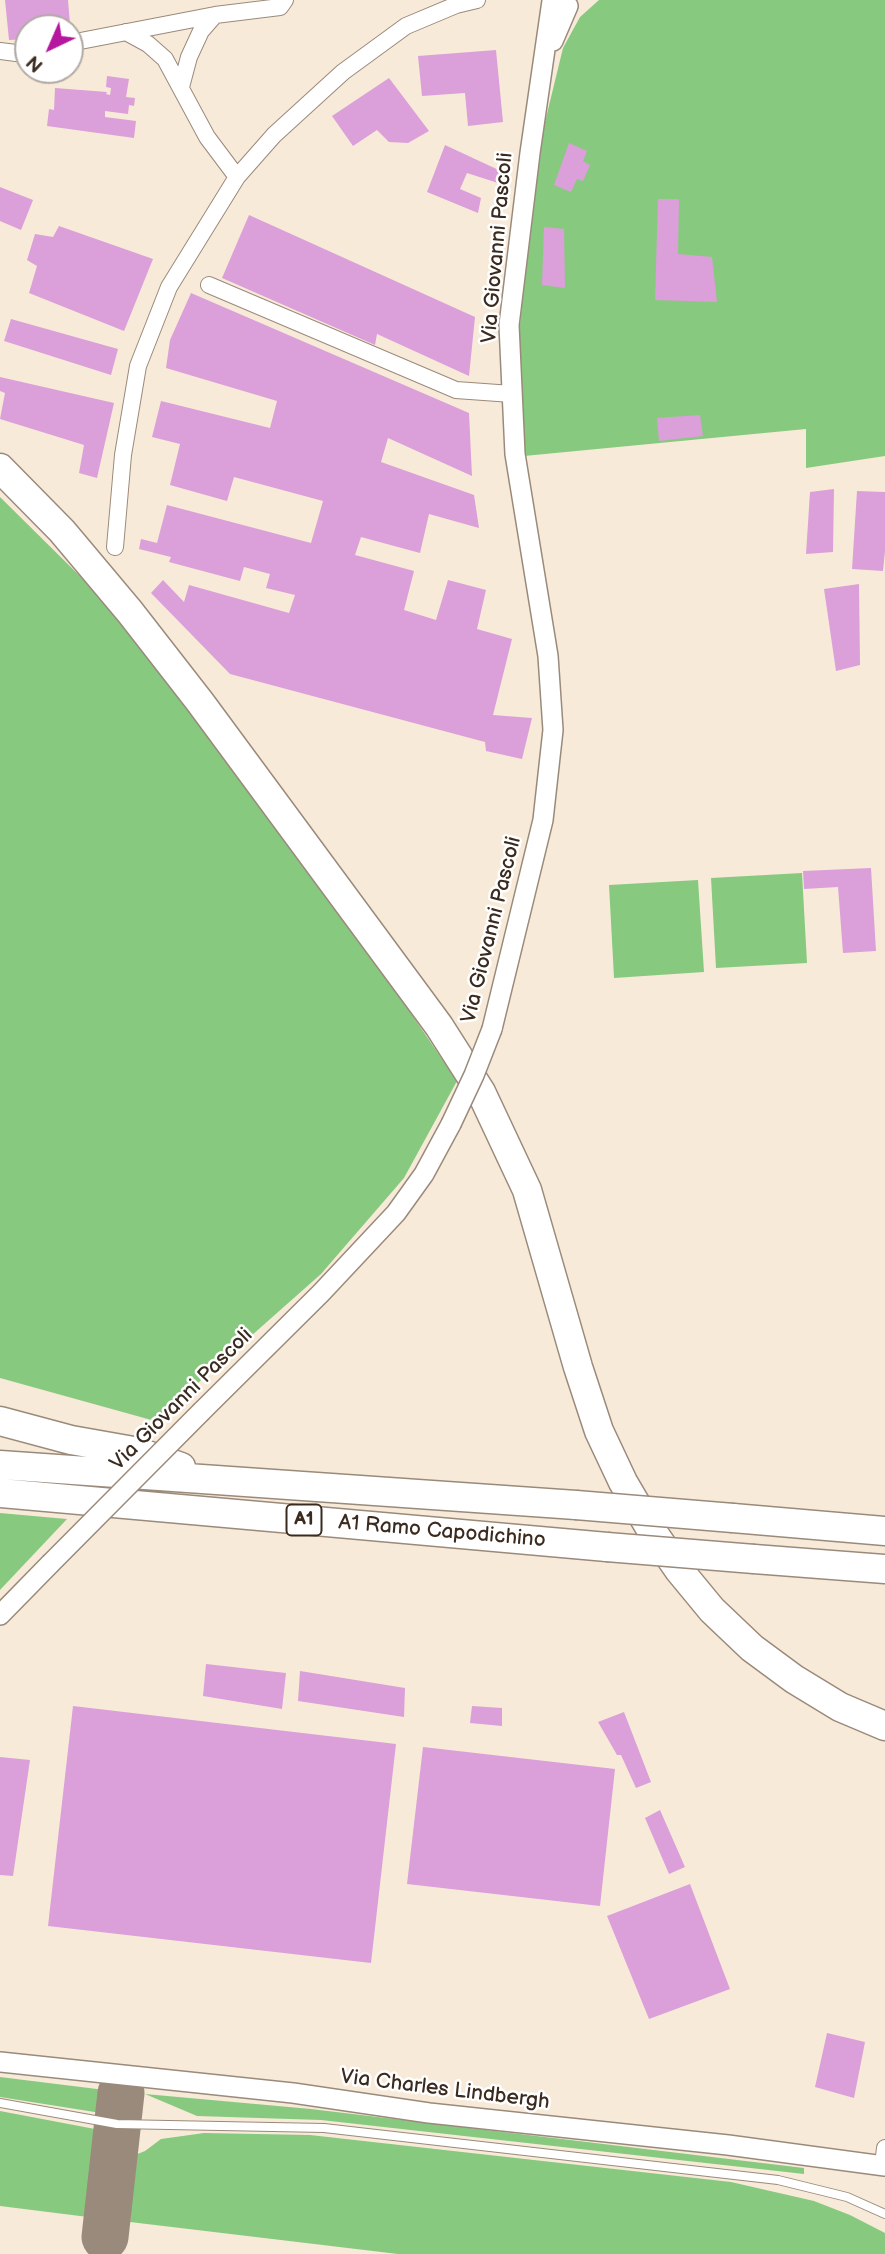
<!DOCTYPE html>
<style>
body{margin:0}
#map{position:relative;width:885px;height:2254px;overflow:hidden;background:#f8ead8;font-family:"Balsamiq Sans",sans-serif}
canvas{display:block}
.north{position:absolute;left:14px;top:14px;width:70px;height:70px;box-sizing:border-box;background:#fff;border:2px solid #b1aaa5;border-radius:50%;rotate:224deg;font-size:19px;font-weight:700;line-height:28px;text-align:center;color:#3b2a1e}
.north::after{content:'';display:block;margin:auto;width:24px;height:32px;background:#b5179e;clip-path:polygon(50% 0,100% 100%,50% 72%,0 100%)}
</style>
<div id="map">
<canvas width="885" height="2254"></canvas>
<div class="north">N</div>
</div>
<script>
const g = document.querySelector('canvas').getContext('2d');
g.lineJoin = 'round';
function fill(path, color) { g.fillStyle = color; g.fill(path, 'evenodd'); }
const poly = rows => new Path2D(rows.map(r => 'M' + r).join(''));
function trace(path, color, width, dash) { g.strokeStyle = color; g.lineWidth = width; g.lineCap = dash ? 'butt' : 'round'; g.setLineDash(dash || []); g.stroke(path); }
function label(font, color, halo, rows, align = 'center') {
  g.font = font + ' "Balsamiq Sans",sans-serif'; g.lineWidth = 5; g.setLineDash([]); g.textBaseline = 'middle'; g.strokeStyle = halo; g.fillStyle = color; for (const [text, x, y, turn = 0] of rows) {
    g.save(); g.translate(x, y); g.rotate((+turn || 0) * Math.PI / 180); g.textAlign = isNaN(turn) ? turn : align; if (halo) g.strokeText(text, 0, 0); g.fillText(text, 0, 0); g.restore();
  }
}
const green = poly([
 [599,0,885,0,885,456,806,468,806,429,524,456,520,384,520,324,536,159,563,48,580,17],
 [0,497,90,586,144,651,410,1012,457,1081,404,1178,321,1274,155,1421,0,1378],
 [802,873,807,963,716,968,711,878],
 [698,880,704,972,614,978,609,885],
 [0,1513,67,1519,0,1590],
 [0,2077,105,2090,101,2113,0,2097],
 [145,2094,311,2109,804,2168,804,2174,321,2120,197,2116],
 [0,2111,95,2129,88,2217,0,2206],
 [204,2133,310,2135,731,2182,814,2201,850,2215,885,2233,885,2254,398,2254,130,2222,135,2155,145,2151,161,2139]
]);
const taxiway = poly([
 [105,2237,121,2093]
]);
const building = poly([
 [5,0,68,0,70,24,28,28,28,39,9,40],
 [496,50,503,122,468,126,465,93,422,96,418,56],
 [107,76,129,79,126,97,135,98,134,106,129,105,128,114,105,111,105,117,136,121,134,138,47,126,49,109,54,110,55,88,107,92,106,94,110,95,111,88,106,87],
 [389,78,429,131,408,143,389,142,377,130,353,146,332,116],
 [569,143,587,151,583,161,590,165,583,181,577,179,571,192,554,185],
 [445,145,503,172,498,183,467,173,460,189,481,198,478,213,427,192],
 [0,187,33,200,21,230,0,221],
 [658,199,679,199,678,254,712,257,717,302,655,300],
 [249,215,475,317,469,376,377,334,375,345,222,278],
 [59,226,153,259,124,331,29,293,37,266,27,260,35,234,53,237],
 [544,227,564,229,565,288,542,285],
 [191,293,469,413,472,476,388,438,381,462,474,495,479,528,429,514,420,553,361,537,355,555,414,571,404,610,436,620,448,580,486,590,477,629,512,639,493,715,532,718,522,759,486,751,485,742,230,674,151,593,163,580,184,602,189,585,289,613,295,595,266,588,270,574,244,567,240,581,169,562,171,557,139,549,141,539,157,543,167,505,311,543,323,501,234,477,227,501,170,485,180,444,152,437,161,401,270,428,277,401,166,368,170,340],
 [11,319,118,349,111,375,4,341],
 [0,377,114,403,97,478,79,473,84,445,0,419,5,393,0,391],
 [700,415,703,436,659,441,657,418],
 [834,489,833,552,806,554,810,492],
 [857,491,885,492,885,551,883,571,852,569],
 [859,584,860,665,836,671,824,589],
 [871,868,876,951,843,953,838,887,804,889,803,871],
 [206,1664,286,1673,282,1709,203,1696],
 [300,1671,405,1688,404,1717,298,1701],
 [73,1706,396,1744,371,1963,48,1926],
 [472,1706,502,1708,502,1726,470,1723],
 [624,1712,651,1782,636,1788,621,1755,617,1755,598,1722],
 [423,1747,615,1769,600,1906,407,1884],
 [0,1757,30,1760,13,1876,0,1875],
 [660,1810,685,1867,669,1874,645,1818],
 [690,1884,730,1989,649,2019,607,1916],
 [827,2033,865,2042,854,2098,815,2087]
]);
const service = poly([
 [0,2103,117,2124,324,2128,778,2180,847,2197,885,2214]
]);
const minor = poly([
 [126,32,148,44,165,59,207,137,237,177],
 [70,43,215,15,280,7,285,0],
 [0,51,16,53,28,51],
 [181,87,189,57,201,31,215,15],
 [209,285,456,390,512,394],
 [115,547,123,455,138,366,169,287,237,177,274,135,343,72,406,26,456,5,477,0],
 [883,2165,885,2148]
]);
const tertiary = poly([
 [553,41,568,6],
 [492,1029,543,820,553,730,548,656,515,454,509,325,530,153,552,1],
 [202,1411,321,1293,396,1213,424,1174,451,1124],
 [0,1615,50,1564],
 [0,2062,293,2093,429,2113,728,2145,885,2166]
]);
const motorway = poly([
 [0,468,62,531,130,612,200,702,439,1026,481,1092,527,1190,578,1367,599,1431,623,1482,650,1528,679,1570,712,1610,752,1648,794,1679,840,1707,885,1726],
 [0,1421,71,1440,139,1452,181,1467],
 [0,1465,576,1505],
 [0,1493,607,1547],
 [733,1518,885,1531],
 [754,1559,885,1569]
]);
const tertiaryBridge = poly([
 [451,1124,474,1075,492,1029],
 [50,1564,202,1411]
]);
const motorwayBridge = poly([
 [576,1505,733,1518],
 [607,1547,754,1559]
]);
const shields = [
 [304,1520,35]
];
const shieldNames = [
 ["A1",304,1520]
];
const streetNames = [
 ["Via Giovanni Pascoli",498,248,-85],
 ["Via Giovanni Pascoli",492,930,-76],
 ["Via Giovanni Pascoli",182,1400,-45],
 ["A1 Ramo Capodichino",442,1532,5],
 ["Via Charles Lindbergh",445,2090,7]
];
fill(green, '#88c980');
trace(taxiway, '#9a8a7b', 47);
fill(building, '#db9fda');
trace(service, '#9a8a7b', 10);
trace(minor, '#9a8a7b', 18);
trace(tertiary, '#9a8a7b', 22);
trace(motorway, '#9a8a7b', 31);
trace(service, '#fff', 8);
trace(minor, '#fff', 16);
trace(tertiary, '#fff', 19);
trace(motorway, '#fff', 28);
trace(tertiaryBridge, '#9a8a7b', 22, []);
trace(motorwayBridge, '#9a8a7b', 31, []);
trace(tertiaryBridge, '#fff', 19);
trace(motorwayBridge, '#fff', 28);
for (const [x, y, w] of shields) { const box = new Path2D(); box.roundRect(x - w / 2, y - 15.5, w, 31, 5); g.fillStyle = '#fff'; g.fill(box); trace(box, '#3b2a1e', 2); }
label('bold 19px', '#3b2a1e', null, shieldNames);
label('21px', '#3b2a1e', '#fff', streetNames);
</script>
